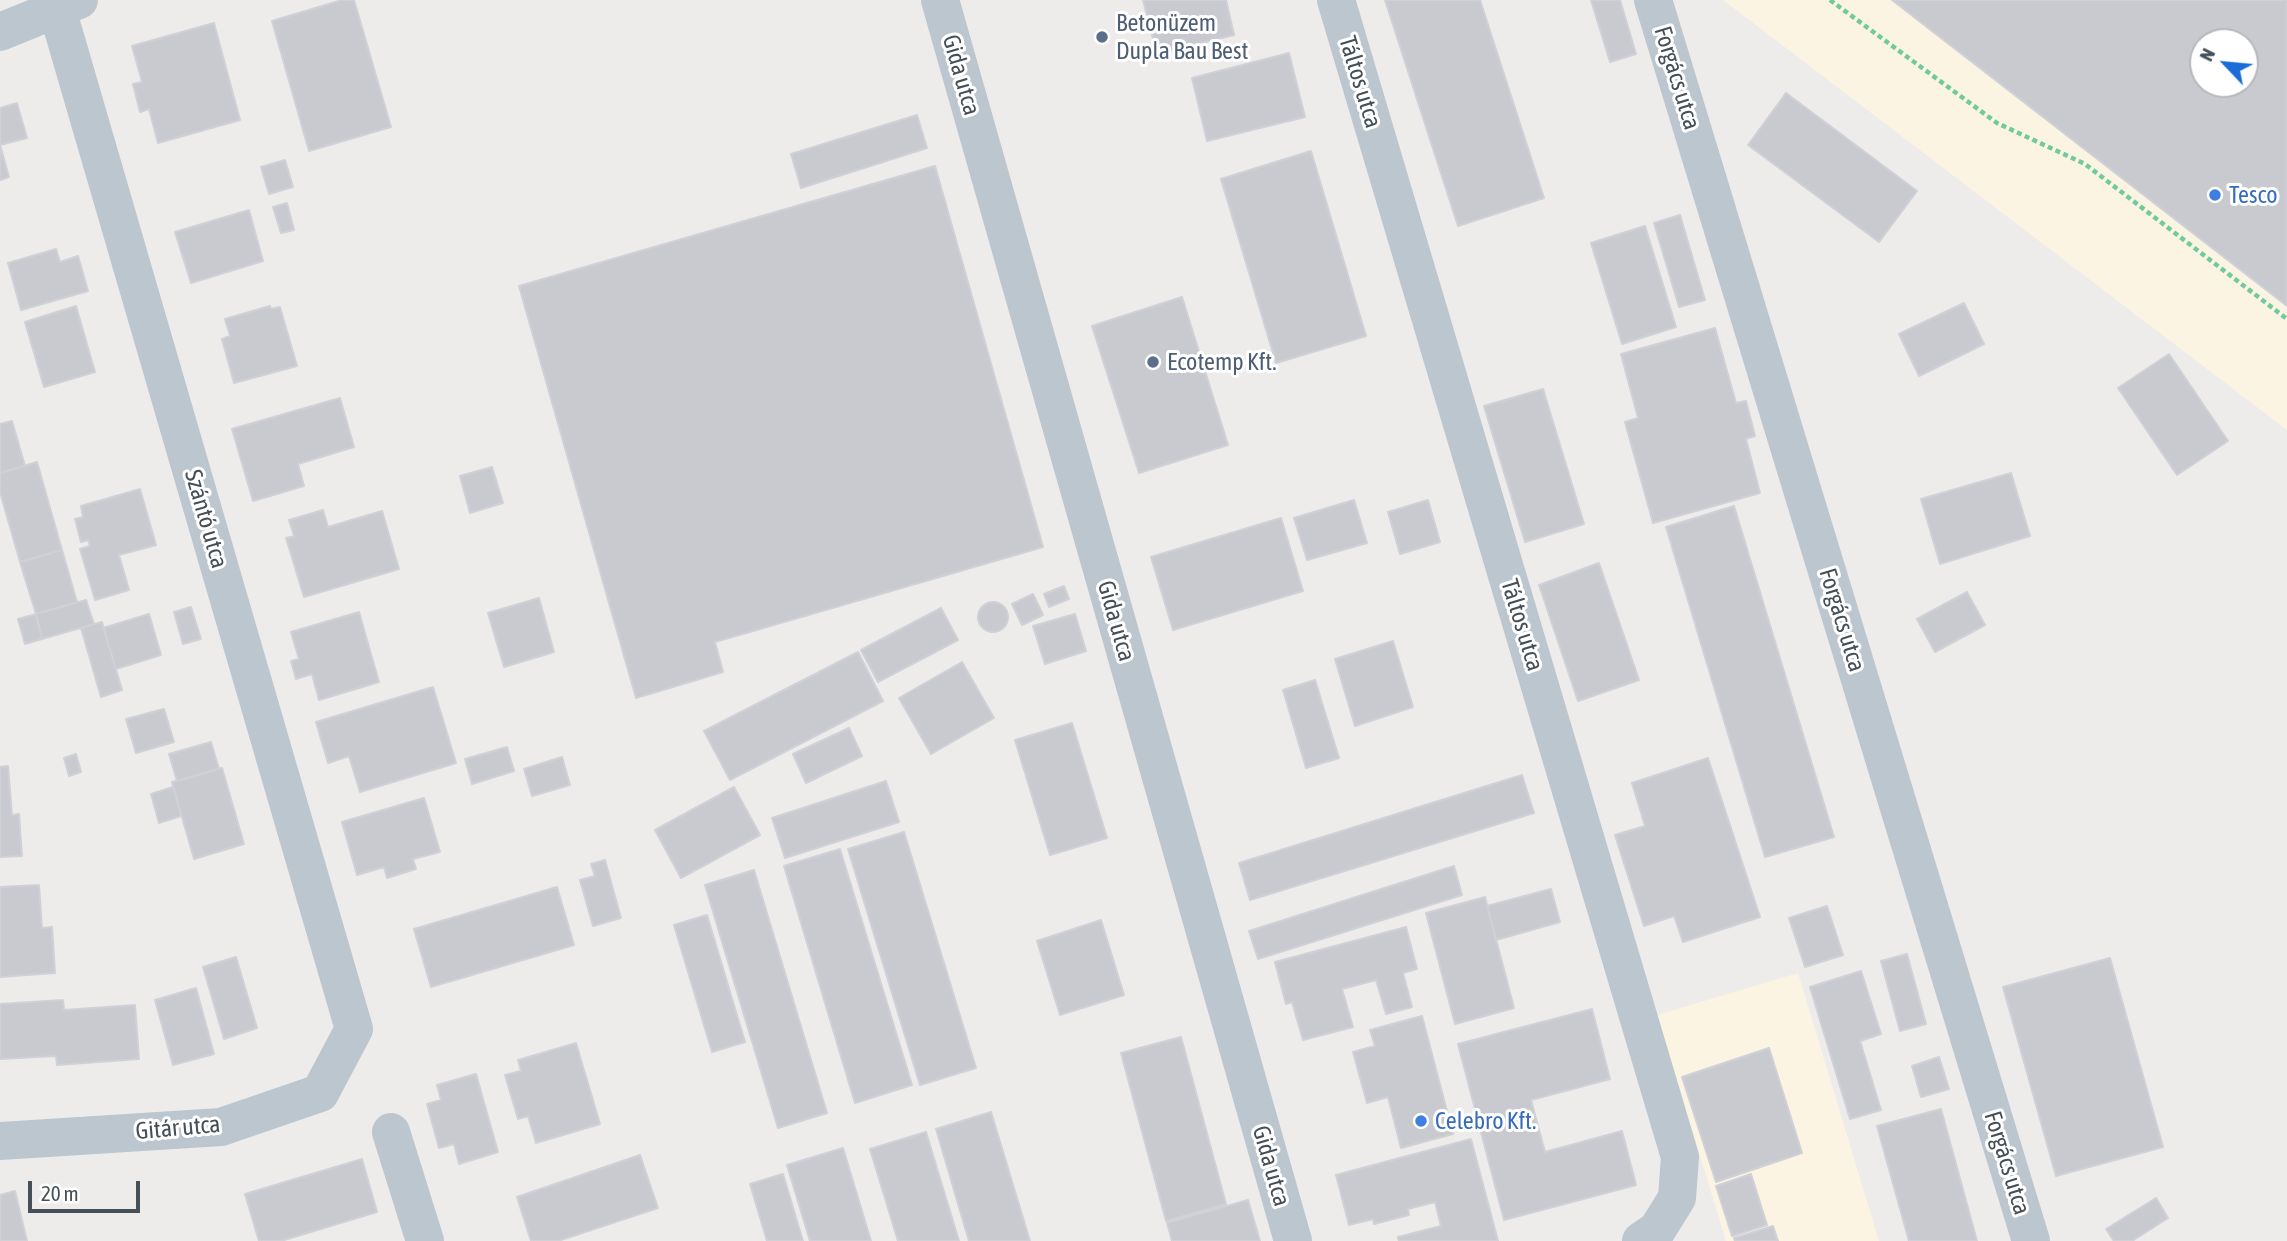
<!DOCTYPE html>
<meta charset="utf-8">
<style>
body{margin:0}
#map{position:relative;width:2287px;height:1241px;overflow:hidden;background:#eeebeb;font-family:"Asap Condensed",sans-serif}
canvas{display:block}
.north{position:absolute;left:2189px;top:28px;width:70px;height:70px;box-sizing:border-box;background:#fff;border:2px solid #b4b9bc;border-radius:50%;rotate:296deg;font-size:19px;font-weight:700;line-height:28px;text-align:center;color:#444f58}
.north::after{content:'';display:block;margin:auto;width:24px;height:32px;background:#1a6dd9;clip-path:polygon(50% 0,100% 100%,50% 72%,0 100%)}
.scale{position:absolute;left:28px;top:1181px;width:112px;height:32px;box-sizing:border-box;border:4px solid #444f58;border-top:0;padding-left:9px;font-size:21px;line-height:24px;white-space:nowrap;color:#444f58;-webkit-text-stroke:5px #fff;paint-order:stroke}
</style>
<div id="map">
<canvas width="2287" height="1241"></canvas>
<div class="north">N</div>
<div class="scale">20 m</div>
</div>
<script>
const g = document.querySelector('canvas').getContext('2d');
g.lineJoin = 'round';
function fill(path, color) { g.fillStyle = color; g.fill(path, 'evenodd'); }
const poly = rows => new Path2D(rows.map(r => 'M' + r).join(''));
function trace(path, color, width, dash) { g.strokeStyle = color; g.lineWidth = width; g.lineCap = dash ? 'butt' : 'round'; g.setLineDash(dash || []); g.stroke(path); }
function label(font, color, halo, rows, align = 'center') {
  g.font = font + ' "Asap Condensed",sans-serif'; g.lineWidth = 6; g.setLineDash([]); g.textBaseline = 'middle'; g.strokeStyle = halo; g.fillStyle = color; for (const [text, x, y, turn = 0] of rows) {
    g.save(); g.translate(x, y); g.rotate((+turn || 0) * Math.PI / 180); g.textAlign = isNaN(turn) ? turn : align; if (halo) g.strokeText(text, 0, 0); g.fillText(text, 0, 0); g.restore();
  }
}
const commercial = poly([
 [1723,0,2287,0,2287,430],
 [2203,42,2245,42,2245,84,2203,84],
 [1798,973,1879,1241,1726,1241,1657,1015]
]);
const building = poly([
 [342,0,354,0,391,127,309,151,272,21,342,0],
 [1143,0,1226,0,1234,35,1157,54,1143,0],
 [1385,0,1480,0,1544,198,1458,226,1385,0],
 [1591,0,1620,0,1636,54,1610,62,1591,0],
 [1892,0,2287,0,2287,306,1892,0],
 [2203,42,2245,42,2245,84,2203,84,2203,42],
 [214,23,240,120,158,143,149,109,140,112,133,84,142,82,132,46,214,23],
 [1289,53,1305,117,1207,141,1192,78,1289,53],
 [1786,93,1917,191,1879,242,1748,145,1786,93],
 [17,103,27,138,0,145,0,108,17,103],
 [917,115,927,148,801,188,791,154,917,115],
 [0,145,9,177,0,180,0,145],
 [1311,151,1366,336,1276,363,1221,179,1311,151],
 [285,160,293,187,269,194,261,167,285,160],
 [935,166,1043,547,715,642,723,672,636,698,519,286,935,166],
 [287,203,294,230,281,233,273,207,287,203],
 [249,210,263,261,191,283,175,232,249,210],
 [1680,215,1705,300,1679,307,1654,223,1680,215],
 [1645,226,1676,327,1622,344,1591,243,1645,226],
 [56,249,60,262,78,256,88,291,21,310,8,263,56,249],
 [1182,297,1228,445,1139,473,1092,326,1182,297],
 [1964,303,1984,344,1919,376,1899,334,1964,303],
 [76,306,95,372,44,387,25,322,76,306],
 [270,306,271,309,280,307,297,366,234,383,222,339,230,336,225,319,270,306],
 [1715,328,1736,403,1746,401,1755,436,1746,439,1760,493,1653,523,1625,422,1638,418,1621,354,1715,328],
 [2169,354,2228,441,2177,475,2118,388,2169,354],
 [1543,389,1584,524,1525,542,1484,406,1543,389],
 [340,398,354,447,298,464,304,486,253,501,232,429,340,398],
 [12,421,25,466,0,473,0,424,12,421],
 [37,462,62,550,20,562,0,492,0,473,37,462],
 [492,467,503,503,470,513,460,476,492,467],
 [2011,473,2030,536,1940,564,1921,499,2011,473],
 [140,489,156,545,119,555,129,590,95,600,80,549,90,546,88,540,81,542,75,519,83,517,81,506,140,489],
 [1354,500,1367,543,1307,560,1294,518,1354,500],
 [1428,500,1440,542,1400,554,1388,512,1428,500],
 [1734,506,1834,837,1765,857,1666,527,1734,506],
 [323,510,328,527,382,511,399,569,304,597,286,538,294,536,289,520,323,510],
 [1281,518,1303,591,1173,630,1151,557,1281,518],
 [62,550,77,602,36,614,20,562,62,550],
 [1599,563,1639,680,1578,701,1539,585,1599,563],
 [1064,586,1069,599,1049,607,1044,594,1064,586],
 [1967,592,1985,625,1935,652,1917,619,1967,592],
 [1033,594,1043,615,1022,625,1012,604,1033,594],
 [539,598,554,652,504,667,488,613,539,598],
 [86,600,94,624,42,639,36,614,86,600],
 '978 617a15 15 0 1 1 30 0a15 15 0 1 1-30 0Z',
 [191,607,201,639,183,644,174,612,191,607],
 [941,608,958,640,878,682,861,650,941,608],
 [359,612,379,682,319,700,312,674,296,679,291,661,299,659,291,632,359,612],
 [36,614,42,639,25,644,18,619,36,614],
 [149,614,161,655,116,669,103,628,149,614],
 [1075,614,1086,651,1045,664,1033,626,1075,614],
 [102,622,122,690,101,697,81,628,102,622],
 [1393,641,1413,707,1355,726,1335,659,1393,641],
 [858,652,883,701,730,780,704,731,858,652],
 [962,662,994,718,931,754,899,698,962,662],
 [1315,680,1339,758,1306,768,1283,690,1315,680],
 [433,687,456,763,360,792,349,756,328,763,316,722,433,687],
 [164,709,174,742,136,753,126,719,164,709],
 [1072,723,1107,838,1050,855,1015,740,1072,723],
 [849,728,862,756,806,783,793,754,849,728],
 [211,742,219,769,177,781,169,754,211,742],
 [507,747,514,771,472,784,465,759,507,747],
 [76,754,81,772,69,776,64,758,76,754],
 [562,757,570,785,532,796,524,769,562,757],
 [1708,758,1760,917,1683,942,1674,916,1644,926,1615,835,1645,826,1632,783,1708,758],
 [8,766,12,815,19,814,22,856,0,857,0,767,8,766],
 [222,768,244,844,194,859,172,782,222,768],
 [1522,775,1534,813,1250,900,1239,863,1522,775],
 [886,781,899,822,785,858,772,818,886,781],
 [173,787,181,816,159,823,151,794,173,787],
 [734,787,760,835,681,878,655,830,734,787],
 [424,798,440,852,413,859,416,869,387,878,384,867,357,875,342,822,424,798],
 [904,832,976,1068,920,1085,848,849,904,832],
 [840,849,912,1085,855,1103,784,866,840,849],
 [605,860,621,918,593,926,580,880,595,876,591,864,605,860],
 [1454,866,1462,895,1258,959,1249,931,1454,866],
 [754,870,827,1113,778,1128,705,885,754,870],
 [39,885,42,928,52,927,55,973,0,977,0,887,39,885],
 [557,887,574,945,431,987,414,929,557,887],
 [1551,889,1560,922,1496,940,1487,906,1551,889],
 [1485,897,1514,1008,1455,1024,1426,913,1485,897],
 [1827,906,1843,955,1805,967,1789,918,1827,906],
 [707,915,745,1042,712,1052,674,925,707,915],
 [1101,920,1124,995,1060,1015,1037,941,1101,920],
 [1406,927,1417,969,1403,973,1412,1007,1386,1014,1376,980,1342,989,1353,1027,1303,1040,1292,1002,1286,1004,1275,962,1406,927],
 [1907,954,1926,1024,1900,1031,1881,961,1907,954],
 [236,957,257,1028,224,1039,203,967,236,957],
 [2110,958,2163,1147,2056,1176,2003,987,2110,958],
 [1861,971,1881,1034,1860,1041,1881,1110,1850,1119,1810,987,1861,971],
 [196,988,214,1054,173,1065,155,1000,196,988],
 [63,1000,64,1010,135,1005,139,1059,57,1065,56,1056,0,1059,0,1004,63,1000],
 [1592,1009,1610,1079,1531,1100,1545,1152,1622,1131,1636,1185,1504,1220,1458,1044,1592,1009],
 [1422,1016,1453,1134,1401,1148,1388,1097,1367,1103,1353,1052,1375,1046,1370,1030,1422,1016],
 [1181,1037,1226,1204,1166,1221,1121,1053,1181,1037],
 [576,1043,600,1124,536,1143,528,1116,518,1119,505,1075,521,1071,518,1060,576,1043],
 [1769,1048,1802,1153,1716,1182,1682,1077,1769,1048],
 [1939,1057,1949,1089,1921,1097,1912,1066,1939,1057],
 [476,1074,498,1152,459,1164,454,1144,439,1148,427,1104,441,1100,437,1085,476,1074],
 [1941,1109,1977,1241,1909,1241,1877,1126,1941,1109],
 [991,1112,1030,1241,969,1241,936,1129,991,1112],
 [926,1132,959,1241,898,1241,870,1149,926,1132],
 [1471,1139,1498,1241,1399,1241,1398,1237,1441,1226,1435,1202,1408,1209,1409,1215,1374,1224,1373,1219,1349,1225,1336,1175,1471,1139],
 [843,1148,871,1241,810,1241,787,1165,843,1148],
 [640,1155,658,1208,558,1241,531,1241,517,1197,640,1155],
 [362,1159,377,1212,281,1241,259,1241,245,1194,362,1159],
 [783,1174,803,1241,767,1241,750,1184,783,1174],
 [1751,1174,1767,1225,1732,1236,1716,1186,1751,1174],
 [15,1191,27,1241,0,1241,0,1195,15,1191],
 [2156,1198,2168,1218,2132,1241,2114,1241,2106,1229,2156,1198],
 [1248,1200,1260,1241,1172,1241,1167,1223,1248,1200],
 [1773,1226,1778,1241,1735,1241,1734,1238,1773,1226]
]);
const path = poly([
 [1830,0,1997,123,2085,164,2287,319]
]);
const street = poly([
 [940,0,1293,1241],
 [1336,0,1680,1157,1677,1198,1657,1230,1641,1241],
 [1653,0,2031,1241],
 [0,32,79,0],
 [391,1132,425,1241],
 [0,1141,221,1127,320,1093,354,1029,57,9]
]);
const markers = [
 [1102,37,7,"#5c6f8a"],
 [2215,195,7,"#3f7fe0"],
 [1153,362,7,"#5c6f8a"],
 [1421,1121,7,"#3f7fe0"]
];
const serviceNames = [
 ["Betonüzem",1116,23],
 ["Dupla Bau Best",1116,51],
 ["Ecotemp Kft.",1167,362]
];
const streetNames = [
 ["Gida utca",961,75,74],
 ["Forgács utca",1677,78,73],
 ["Táltos utca",1360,82,73],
 ["Szántó utca",206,519,74],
 ["Forgács utca",1842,620,73],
 ["Gida utca",1116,621,74],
 ["Táltos utca",1522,625,73],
 ["Gitár utca",178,1128,-5],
 ["Forgács utca",2007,1163,73],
 ["Gida utca",1271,1166,74]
];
const shopNames = [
 ["Tesco",2229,195],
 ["Celebro Kft.",1435,1121]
];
fill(commercial, '#fbf4e2');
fill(building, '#c8cad0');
trace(building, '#cfd1d7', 2);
trace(path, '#71ca9e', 4.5, [5, 3.5]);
trace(street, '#bcc6ce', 38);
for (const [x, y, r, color] of markers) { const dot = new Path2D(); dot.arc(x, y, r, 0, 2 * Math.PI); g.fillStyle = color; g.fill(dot); trace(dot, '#fff', 2.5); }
label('24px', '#4e5e75', '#fff', serviceNames, 'left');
label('24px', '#444f58', '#fff', streetNames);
label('24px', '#366cbe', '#fff', shopNames, 'left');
</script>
